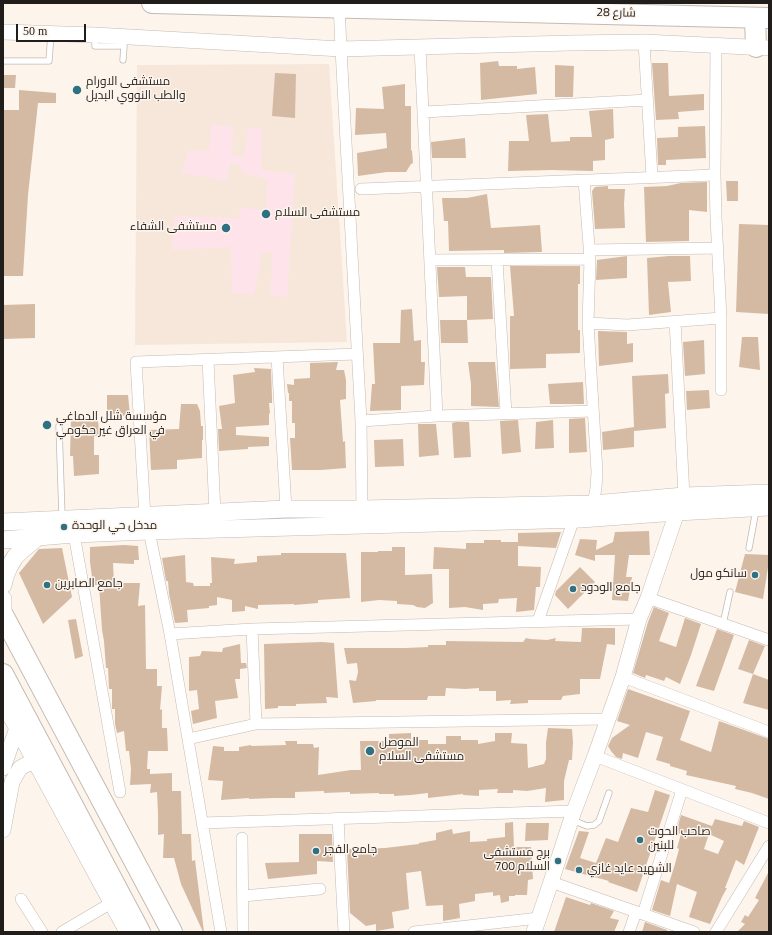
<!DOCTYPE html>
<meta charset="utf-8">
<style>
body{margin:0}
#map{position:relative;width:772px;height:935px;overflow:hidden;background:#fdf4ec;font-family:Georgia,serif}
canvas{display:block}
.frame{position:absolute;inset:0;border:4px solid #201d1b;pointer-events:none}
.scale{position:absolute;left:16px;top:24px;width:70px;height:18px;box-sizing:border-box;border:2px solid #201d1b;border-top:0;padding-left:5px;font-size:12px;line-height:14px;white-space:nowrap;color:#201d1b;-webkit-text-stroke:3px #fdf4ec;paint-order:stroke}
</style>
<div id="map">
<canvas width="772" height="935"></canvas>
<div class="frame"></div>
<div class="scale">50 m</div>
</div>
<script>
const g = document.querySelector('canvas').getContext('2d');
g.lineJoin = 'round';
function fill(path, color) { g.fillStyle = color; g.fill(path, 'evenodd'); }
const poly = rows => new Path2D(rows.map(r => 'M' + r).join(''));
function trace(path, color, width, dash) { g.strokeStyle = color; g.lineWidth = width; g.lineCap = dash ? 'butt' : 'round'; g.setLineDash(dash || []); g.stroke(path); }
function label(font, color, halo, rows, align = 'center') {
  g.font = font + ' Georgia,Cairo,serif'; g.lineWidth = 3; g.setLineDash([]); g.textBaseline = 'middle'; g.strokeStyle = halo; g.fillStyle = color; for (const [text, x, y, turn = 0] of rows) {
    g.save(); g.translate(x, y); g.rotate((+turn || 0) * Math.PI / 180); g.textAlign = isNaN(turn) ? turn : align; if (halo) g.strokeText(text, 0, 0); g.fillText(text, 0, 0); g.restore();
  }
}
const built = poly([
 [329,64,347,342,135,345,137,65]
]);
const medical = poly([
 [212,124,233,127,232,155,244,157,248,128,262,128,261,170,295,174,287,297,270,295,273,253,262,252,254,295,232,293,231,247,172,250,175,216,240,218,239,207,267,211,267,179,242,173,241,165,230,163,227,181,182,173,188,151,209,151]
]);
const building = poly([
 [498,61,499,66,517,66,517,69,535,67,537,94,481,100,480,63],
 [652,63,668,63,669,96,704,94,704,110,678,112,679,119,656,120],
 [555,65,574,66,573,97,555,97],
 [275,73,296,74,295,118,272,116],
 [3,75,16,75,15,88,3,88],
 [405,84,405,106,411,106,411,150,412,151,413,163,411,164,406,172,387,172,358,176,357,153,387,148,386,133,355,135,356,108,384,109,382,87],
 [19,90,56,93,56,103,38,103,28,195,23,276,3,276,3,110,19,110],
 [613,109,614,138,605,140,605,160,593,161,593,171,552,170,508,171,509,141,529,141,526,115,548,114,551,142,570,141,570,137,592,137,589,111],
 [705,126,706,158,666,160,666,165,658,165,657,138,678,137,678,127],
 [465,138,466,158,432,158,431,142],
 [726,181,738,181,738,201,727,201],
 [707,182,707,212,689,210,689,241,646,242,644,187,667,186,681,183],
 [608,186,608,189,625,189,624,204,625,228,595,229,592,191,595,187],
 [487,194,491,228,540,225,542,252,504,253,504,250,449,251,448,221,444,221,442,198,467,198],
 [739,224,769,225,769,314,736,312],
 [627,256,627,278,596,280,597,260],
 [669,256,690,256,691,281,668,282,671,312,649,315,647,258],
 [510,266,580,266,580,284,578,284,578,330,580,330,580,353,546,354,546,368,510,369,510,316,514,316],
 [437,267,465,267,466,277,491,277,493,319,467,320,467,296,439,297],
 [35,304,35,338,3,339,3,305],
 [412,309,414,341,421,340,421,362,425,362,424,385,401,386,401,410,370,411,372,384,375,384,373,343,400,343,401,310],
 [440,320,467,320,468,343,441,343],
 [598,331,627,332,627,344,633,343,633,362,599,366],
 [742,337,758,337,760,370,739,367],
 [704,340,705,374,685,376,683,342],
 [338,362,336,370,344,370,346,380,346,399,340,400,343,442,345,441,346,468,321,470,292,470,290,438,295,438,295,423,292,423,292,401,289,401,289,393,288,393,287,384,294,385,294,379,310,378,310,363],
 [468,362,495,362,499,407,471,406,471,384],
 [254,368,271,369,272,397,272,403,269,403,270,413,269,414,269,425,236,427,236,435,269,437,269,446,248,447,248,449,219,451,218,429,222,429,219,406,235,403,233,375,255,372],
 [668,374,669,393,665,394,666,428,634,431,634,429,634,447,603,450,602,432,634,427,632,376],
 [583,382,584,404,550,404,548,384],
 [709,390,710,408,687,410,686,391],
 [107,395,128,395,130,415,107,417],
 [181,404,197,404,200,411,201,426,203,426,203,440,202,440,202,458,177,460,177,469,151,470,149,430,179,429],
 [86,418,86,421,98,421,100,437,94,436,94,455,99,455,99,474,74,476,73,456,70,456,71,419],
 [585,418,587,452,569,453,569,419],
 [518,420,521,452,502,454,500,421],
 [553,420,554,448,535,449,536,422],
 [456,422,469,422,471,457,454,458,452,423],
 [418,424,436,424,439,455,419,457],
 [403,439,404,466,375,467,374,440],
 [649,531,650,555,629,555,626,577,632,577,628,601,612,600,615,555,595,555,595,561,575,555,580,539,597,540,596,550,613,542,615,532],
 [561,532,556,548,518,546,518,566,541,567,540,587,536,587,534,610,516,612,517,598,499,599,498,603,483,604,483,610,465,607,449,608,449,569,433,569,434,547,466,549,466,543,484,543,484,540,501,540,501,542,518,542,518,533],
 [124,545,138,546,139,560,134,560,134,564,113,563,114,583,140,583,138,606,145,605,146,669,157,669,157,686,162,686,160,710,162,709,162,728,167,728,168,751,148,751,147,769,150,769,150,774,172,773,172,791,181,791,182,834,191,834,192,861,195,860,204,932,203,932,181,884,174,858,163,858,164,834,158,835,158,813,157,792,150,793,151,784,130,785,131,769,129,751,126,751,124,731,117,733,115,724,115,709,112,709,112,689,109,689,108,668,106,668,104,641,102,630,99,585,93,585,90,562,90,547],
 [392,547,405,547,405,575,432,574,433,603,425,608,417,607,413,605,397,604,397,601,379,600,361,602,361,552,378,552,378,551,392,551],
 [62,548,72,597,43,624,19,573,39,549],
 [281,553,346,553,350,598,318,600,318,603,294,605,294,604,258,605,258,609,245,606,245,611,232,612,232,600,217,597,217,605,209,606,209,608,187,610,188,622,175,623,169,594,168,581,166,581,162,558,185,555,186,582,193,583,194,586,210,586,210,583,212,583,211,557,235,559,234,564,257,562,257,556,281,555],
 [745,554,769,555,769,561,763,599,735,592],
 [580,567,595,582,568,609,555,595,556,591],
 [654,607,669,613,659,641,676,647,685,618,701,624,691,655,680,684,666,677,664,681,646,675,645,678,633,673,648,622],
 [76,619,83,656,75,659,68,620],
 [582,628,615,628,615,645,607,644,600,679,580,679,580,694,563,696,561,700,528,700,528,703,510,704,511,700,496,701,496,691,479,691,479,688,465,689,446,688,445,696,428,696,427,700,376,700,376,701,353,703,349,680,356,681,358,672,357,663,347,664,344,648,405,648,428,647,428,645,446,645,446,641,523,642,526,638,530,639,547,640,556,638,555,641,581,642],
 [717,629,734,635,714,691,696,686],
 [749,640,765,646,753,674,738,669],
 [322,642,334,643,338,698,326,697,327,703,296,704,296,706,278,706,278,708,265,709,264,644],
 [240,644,241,663,246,663,247,668,240,669,240,679,235,679,238,698,215,701,217,718,193,724,191,711,199,709,197,690,189,691,189,657,200,656,202,651,222,652,223,648],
 [753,674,769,680,769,710,743,703],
 [628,689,690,711,680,740,711,752,719,721,769,739,769,799,752,793,735,789,736,786,686,775,687,771,670,766,670,764,656,760,663,737,646,732,638,758,623,753,622,759,616,757,611,751,608,746,612,738,630,725,617,721],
 [548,728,572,729,573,742,572,760,569,760,564,781,564,800,545,802,546,788,527,791,513,790,513,793,497,793,498,789,479,790,479,796,463,795,463,794,428,798,428,793,411,795,394,796,394,794,379,794,379,793,350,794,350,792,324,793,324,791,295,792,295,798,273,798,249,799,249,798,221,800,223,781,208,780,213,746,224,747,224,751,239,751,239,747,251,745,251,746,286,745,285,741,297,741,297,744,313,744,314,748,319,747,318,775,351,770,361,770,360,741,389,741,389,734,411,733,411,740,428,740,428,744,446,744,446,736,461,736,461,740,478,740,478,744,495,741,495,733,512,733,511,743,527,744,528,768,544,764,546,759,546,742],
 [655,790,670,795,637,892,608,882,609,881,565,869,579,831,589,832,580,858,596,863,606,838,618,842,631,808,648,812],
 [681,815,712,826,715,819,742,826,744,821,759,827,744,865,736,860,725,888,727,888,722,897,710,924,689,917,697,892,677,884,670,916,652,910,661,880,669,883,675,864,679,849,677,848,681,834,676,833],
 [709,834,724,841,718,854,704,849],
 [513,822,514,847,531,847,533,879,528,880,527,895,515,895,515,896,509,896,509,901,501,903,500,895,493,896,493,892,475,894,475,901,459,904,460,918,443,921,443,905,426,906,421,871,406,873,409,909,392,912,394,928,376,931,376,924,366,926,350,913,347,849,385,848,419,844,419,843,436,840,436,833,452,829,453,834,470,831,470,842,487,841,487,839,505,837,505,823],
 [526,823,549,823,548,840,525,841],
 [299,834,332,834,333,862,317,861,317,874,268,879,265,863,299,862],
 [769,871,769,932,737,932,745,924,741,922,745,915,748,917,759,900,755,898],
 [566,897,590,905,591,903,614,911,610,918,619,920,614,932,554,932],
 [645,922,667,930,667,932,642,932]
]);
const lane = poly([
 [95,35,95,46,124,46,123,60],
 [5,61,49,61,51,34],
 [59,426,62,517],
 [749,548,756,510],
 [723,624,730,592],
 [572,820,587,826,594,825,599,821,609,793]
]);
const street = poly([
 [339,4,341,49,361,421,362,509],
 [644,42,652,177],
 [716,45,715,175,716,218,721,318,721,390],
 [420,47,437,416],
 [424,112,648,100],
 [584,180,590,259,588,323,597,472,596,488,592,509],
 [361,189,715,175],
 [589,250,718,248],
 [430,260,590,259],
 [497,260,506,414],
 [675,321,684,496],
 [588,323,627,325,721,318],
 [277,357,286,509],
 [208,360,215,513],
 [361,421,437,416,593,411],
 [145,517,136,362,357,354],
 [149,531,170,634,221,932],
 [74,534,120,792],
 [648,598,769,640],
 [538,621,574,519],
 [252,629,256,724],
 [170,634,252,629,639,619],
 [623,677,769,732],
 [188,739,256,724,608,719],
 [595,756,769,823],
 [338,818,344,932],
 [202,823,574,811],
 [242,838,243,932],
 [551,882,694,932],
 [243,896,320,889],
 [21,899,42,932],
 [643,914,682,790],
 [62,932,111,903],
 [414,932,539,918],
 [629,932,636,912],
 [716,932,769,846]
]);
const secondary = poly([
 [3,32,95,35,341,49,570,43,644,42,769,48],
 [3,703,127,932],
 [3,768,17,728,17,722],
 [3,830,12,782,20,768,29,763,37,764,43,769],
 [534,932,551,882,574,811,595,756,623,677,639,619,648,598,677,512]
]);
const primary = poly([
 [3,522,286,509,362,509,593,504,684,496,769,493],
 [3,540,38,537],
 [3,585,5,577,9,567,15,557,23,549,38,537,74,534,149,531,581,519,677,512,769,507],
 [3,599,3,615]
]);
const highway = poly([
 [152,3,769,18],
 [755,18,756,47],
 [3,615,172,932],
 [3,674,140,932]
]);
const markers = [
 [77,90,5,"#2f7083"],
 [266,214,5,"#2f7083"],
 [226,228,5,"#2f7083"],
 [47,425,5,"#2f7083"],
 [64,527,4,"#2f7083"],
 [755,575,4,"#2f7083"],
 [47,585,4,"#2f7083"],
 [573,589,4,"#2f7083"],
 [370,751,5,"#2f7083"],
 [640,840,4,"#2f7083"],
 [316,851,4,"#2f7083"],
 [558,861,4,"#2f7083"],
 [579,870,4,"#2f7083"]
];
const streetNames = [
 ["شارع 28",616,14,1]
];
const poiNames = [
 ["مستشفى الاورام",86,83],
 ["والطب النووي البديل",86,97],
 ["مستشفى السلام",275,214],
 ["مستشفى الشفاء",217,228,"right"],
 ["مؤسسة شلل الدماغي",56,418],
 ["في العراق غير حكومي",56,432],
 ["مدخل حي الوحدة",72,527],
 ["سانكو مول",747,575,"right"],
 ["جامع الصابرين",55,585],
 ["جامع الودود",581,589],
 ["الموصل",379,744],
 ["مستشفى السلام",379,758],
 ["صاحب الحوت",648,833],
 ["للبنين",648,847],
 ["جامع الفجر",324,851],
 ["برج مستشفى",550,854,"right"],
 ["السلام 700",550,868,"right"],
 ["الشهيد عايد غازي",587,870]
];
fill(built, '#f6e7da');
fill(medical, '#fee4ea');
fill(building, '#d5baa3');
trace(lane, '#c3bab3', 7);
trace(street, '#c3bab3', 12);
trace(secondary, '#c3bab3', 16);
trace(primary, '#c3bab3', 18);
trace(highway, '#c3bab3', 22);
trace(lane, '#fff', 5.5);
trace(street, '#fff', 11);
trace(secondary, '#fff', 15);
trace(primary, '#fff', 17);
trace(highway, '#fff', 20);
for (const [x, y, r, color] of markers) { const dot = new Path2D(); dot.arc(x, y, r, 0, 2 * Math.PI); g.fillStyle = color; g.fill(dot); trace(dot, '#fdf4ec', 1.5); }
label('12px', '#201d1b', '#fdf4ec', streetNames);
label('12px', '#201d1b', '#fdf4ec', poiNames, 'left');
</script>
